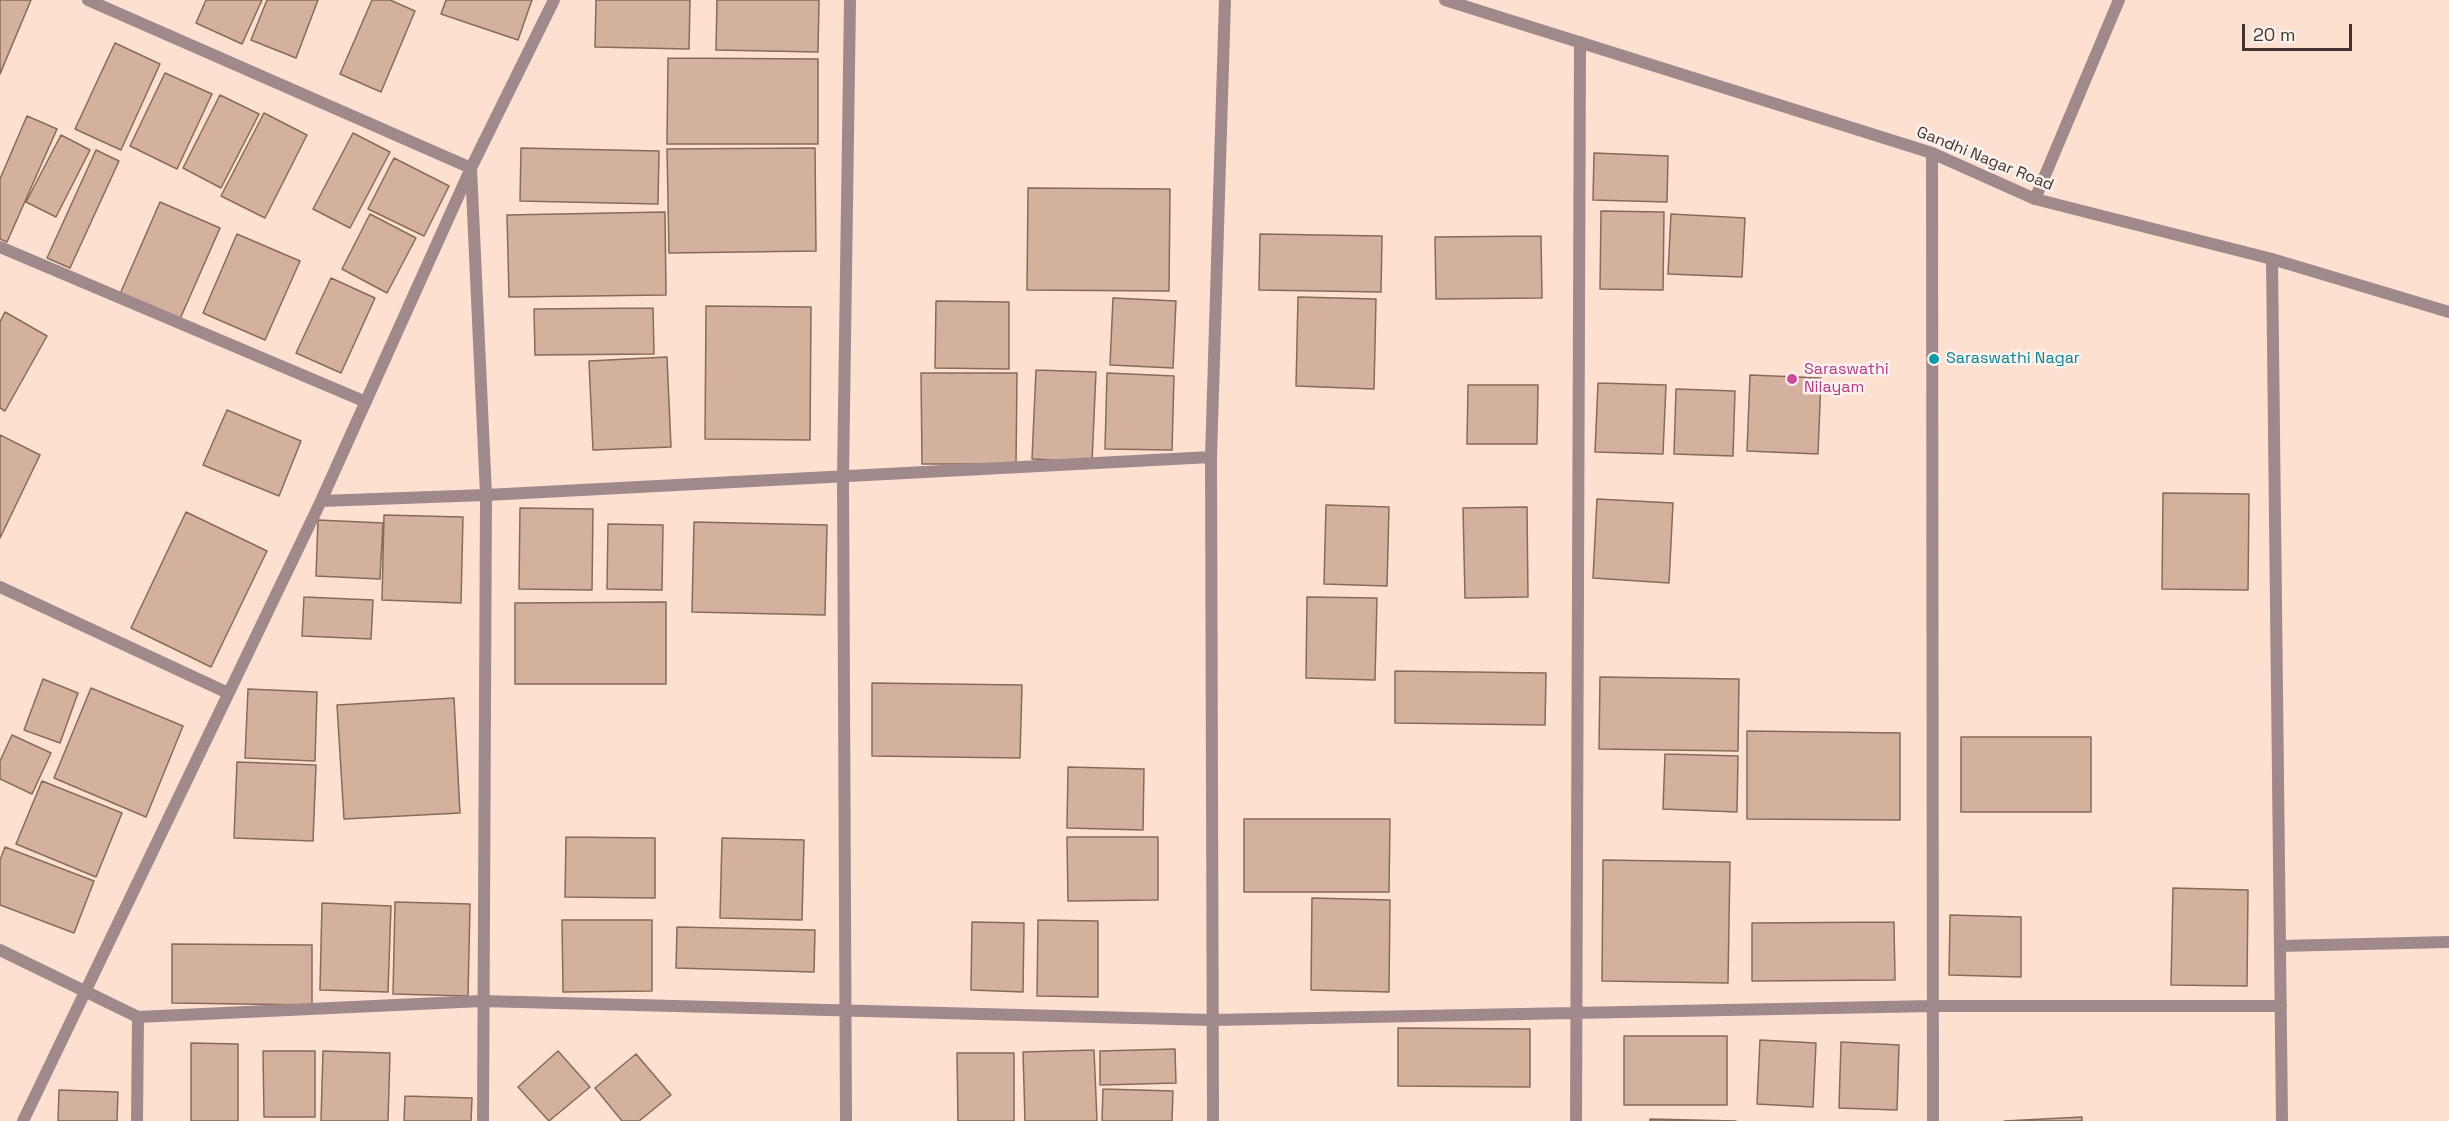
<!DOCTYPE html>
<style>
body{margin:0}
#map{position:relative;width:2449px;height:1121px;overflow:hidden;background:#fde0d0;font-family:"Space Grotesk",sans-serif}
canvas{display:block}
.scale{position:absolute;left:2242px;top:24px;width:110px;height:27px;box-sizing:border-box;border:3px solid #42342c;border-top:0;padding-left:8px;font-size:18px;line-height:21px;white-space:nowrap;color:#42342c;-webkit-text-stroke:4px #faf2ee;paint-order:stroke}
</style>
<div id="map">
<canvas width="2449" height="1121"></canvas>
<div class="scale">20 m</div>
</div>
<script>
const g = document.querySelector('canvas').getContext('2d');
g.lineJoin = 'round';
function fill(path, color) { g.fillStyle = color; g.fill(path, 'evenodd'); }
const poly = rows => new Path2D(rows.map(r => 'M' + r).join(''));
function trace(path, color, width, dash) { g.strokeStyle = color; g.lineWidth = width; g.lineCap = dash ? 'butt' : 'round'; g.setLineDash(dash || []); g.stroke(path); }
function label(font, color, halo, rows, align = 'center') {
  g.font = font + ' "Space Grotesk",sans-serif'; g.lineWidth = 5; g.setLineDash([]); g.textBaseline = 'middle'; g.strokeStyle = halo; g.fillStyle = color; for (const [text, x, y, turn = 0] of rows) {
    g.save(); g.translate(x, y); g.rotate((+turn || 0) * Math.PI / 180); g.textAlign = isNaN(turn) ? turn : align; if (halo) g.strokeText(text, 0, 0); g.fillText(text, 0, 0); g.restore();
  }
}
const building = poly([
 [0,0,31,0,0,74,0,0],
 [206,0,262,0,242,44,196,23,206,0],
 [267,0,318,0,296,58,251,40,267,0],
 [372,0,390,0,415,11,381,92,340,74,372,0],
 [446,0,532,0,518,40,441,14,446,0],
 [596,0,690,0,689,49,595,47,596,0],
 [717,0,819,0,818,52,716,50,717,0],
 [115,43,160,64,121,150,75,129,115,43],
 [668,58,818,59,818,144,667,144,668,58],
 [165,73,212,94,177,169,130,146,165,73],
 [220,95,259,114,221,188,183,168,220,95],
 [264,113,307,135,265,218,221,196,264,113],
 [27,116,57,129,7,242,0,239,0,179,27,116],
 [353,133,390,152,350,228,313,209,353,133],
 [61,135,90,150,56,217,26,202,61,135],
 [521,148,659,151,658,204,520,201,521,148],
 [815,148,816,251,669,253,667,149,815,148],
 [96,150,119,161,70,268,47,258,96,150],
 [1594,153,1668,156,1667,202,1593,200,1594,153],
 [394,158,449,186,424,236,368,209,394,158],
 [1028,188,1170,189,1169,291,1027,290,1028,188],
 [160,202,220,228,180,319,120,294,160,202],
 [1601,211,1664,212,1663,290,1600,289,1601,211],
 [665,212,666,295,509,297,507,215,665,212],
 [370,214,416,238,387,293,342,269,370,214],
 [1671,214,1745,218,1742,277,1668,274,1671,214],
 [237,234,300,261,265,340,203,313,237,234],
 [1260,234,1382,236,1381,292,1259,290,1260,234],
 [1541,236,1542,298,1436,299,1435,237,1541,236],
 [331,278,375,298,341,373,296,353,331,278],
 [1298,297,1376,299,1374,389,1296,386,1298,297],
 [1113,298,1176,301,1173,368,1110,365,1113,298],
 [936,301,1009,302,1009,369,935,368,936,301],
 [706,306,811,307,810,440,705,439,706,306],
 [653,308,654,354,535,355,534,309,653,308],
 [5,312,47,336,5,411,0,408,0,322,5,312],
 [667,357,671,447,593,450,589,361,667,357],
 [1036,370,1096,372,1092,462,1032,459,1036,370],
 [921,373,1017,373,1016,464,922,464,921,373],
 [1107,373,1174,376,1172,450,1105,449,1107,373],
 [1750,375,1821,378,1818,454,1747,451,1750,375],
 [1598,383,1666,385,1663,454,1595,452,1598,383],
 [1468,385,1538,385,1537,444,1467,444,1468,385],
 [1676,389,1735,391,1733,456,1674,454,1676,389],
 [227,410,301,441,279,496,203,465,227,410],
 [0,435,40,455,0,538,0,435],
 [2163,493,2249,494,2248,590,2162,589,2163,493],
 [1597,499,1673,503,1669,583,1593,578,1597,499],
 [1326,505,1389,507,1387,586,1324,584,1326,505],
 [1527,507,1528,597,1465,598,1463,508,1527,507],
 [520,508,593,509,592,590,519,589,520,508],
 [186,512,267,551,211,667,131,628,186,512],
 [384,515,463,517,461,603,382,600,384,515],
 [318,520,383,523,380,579,316,576,318,520],
 [694,522,827,525,825,615,692,612,694,522],
 [608,524,663,525,662,590,607,589,608,524],
 [304,597,373,600,371,639,302,636,304,597],
 [1307,597,1377,598,1375,680,1306,678,1307,597],
 [666,602,666,684,515,684,515,603,666,602],
 [1395,671,1546,673,1545,725,1395,723,1395,671],
 [1600,677,1739,679,1738,751,1599,749,1600,677],
 [43,679,78,693,60,743,24,730,43,679],
 [872,683,1022,685,1020,758,872,756,872,683],
 [91,688,183,726,146,817,54,778,91,688],
 [248,689,317,692,315,761,245,758,248,689],
 [454,698,460,813,344,819,337,705,454,698],
 [1747,731,1900,733,1900,820,1747,819,1747,731],
 [12,735,51,753,32,794,0,779,0,761,12,735],
 [1961,737,2091,737,2091,812,1961,812,1961,737],
 [1665,754,1738,756,1737,812,1663,809,1665,754],
 [237,762,316,765,313,841,234,838,237,762],
 [1068,767,1144,769,1143,830,1067,828,1068,767],
 [42,781,122,813,96,877,16,844,42,781],
 [1244,819,1390,819,1389,892,1244,892,1244,819],
 [566,837,655,838,655,898,565,897,566,837],
 [1067,837,1158,837,1158,900,1068,901,1067,837],
 [722,838,804,840,802,920,720,918,722,838],
 [5,847,94,881,74,933,0,905,0,860,5,847],
 [1603,860,1730,862,1728,983,1602,981,1603,860],
 [2173,888,2248,890,2247,986,2171,985,2173,888],
 [1312,898,1390,900,1389,992,1311,990,1312,898],
 [395,902,470,904,468,996,393,994,395,902],
 [322,903,391,906,388,992,320,990,322,903],
 [1950,915,2021,917,2021,977,1949,975,1950,915],
 [562,920,652,920,652,991,563,992,562,920],
 [1038,920,1098,921,1098,997,1037,996,1038,920],
 [972,922,1024,923,1023,992,971,990,972,922],
 [1894,922,1895,980,1752,981,1752,923,1894,922],
 [677,927,815,930,814,972,676,968,677,927],
 [172,944,312,945,312,1005,172,1003,172,944],
 [1398,1028,1530,1029,1530,1087,1398,1086,1398,1028],
 [1624,1036,1727,1036,1727,1105,1624,1105,1624,1036],
 [1760,1040,1816,1043,1813,1107,1757,1104,1760,1040],
 [1841,1042,1899,1045,1897,1110,1839,1108,1841,1042],
 [191,1043,238,1044,238,1121,191,1121,191,1043],
 [1175,1049,1176,1083,1100,1085,1100,1051,1175,1049],
 [1094,1050,1097,1121,1025,1121,1023,1052,1094,1050],
 [263,1051,315,1051,315,1117,264,1117,263,1051],
 [323,1051,390,1053,388,1121,321,1121,323,1051],
 [558,1051,590,1087,549,1121,518,1087,558,1051],
 [957,1053,1014,1053,1014,1121,958,1121,957,1053],
 [636,1054,671,1095,639,1121,622,1121,595,1088,636,1054],
 [1103,1089,1173,1091,1172,1121,1102,1121,1103,1089],
 [59,1090,118,1092,117,1121,58,1121,59,1090],
 [405,1096,472,1098,471,1121,404,1121,405,1096],
 [2082,1117,2082,1121,2004,1121,2082,1117],
 [1650,1119,1736,1121,1650,1121,1650,1119]
]);
const minor = poly([
 [88,0,471,168,486,495,483,1121],
 [1932,153,1933,1121],
 [2035,199,2119,0],
 [0,247,366,402],
 [2272,259,2282,1121],
 [321,501,486,495,1211,457],
 [0,587,228,693],
 [2280,946,2449,942],
 [0,950,138,1017,482,1001,1212,1020,1933,1006,2281,1006],
 [23,1121,321,501,471,168,554,0],
 [137,1121,138,1017],
 [846,1121,843,477,850,0],
 [1213,1121,1211,457,1225,0],
 [1576,1121,1580,42]
]);
const tertiary = poly([
 [1445,0,1932,153,2035,199,2272,259,2449,312]
]);
const markers = [
 [1934,359,6,"#0f9aa8"],
 [1792,379,6,"#d1479c"]
];
const streetNames = [
 ["Gandhi Nagar Road",1985,159,22]
];
const cultureNames = [
 ["Saraswathi Nagar",1946,359]
];
const hotelNames = [
 ["Saraswathi",1804,370],
 ["Nilayam",1804,388]
];
fill(building, '#d4b19e');
trace(building, '#896a59', 1.5);
trace(minor, '#a0898a', 12);
trace(tertiary, '#a0898a', 12);
for (const [x, y, r, color] of markers) { const dot = new Path2D(); dot.arc(x, y, r, 0, 2 * Math.PI); g.fillStyle = color; g.fill(dot); trace(dot, '#faf2ee', 2); }
label('16px', '#42342c', '#faf2ee', streetNames);
label('16px', '#0d838f', '#faf2ee', cultureNames, 'left');
label('16px', '#b23c85', '#faf2ee', hotelNames, 'left');
</script>
